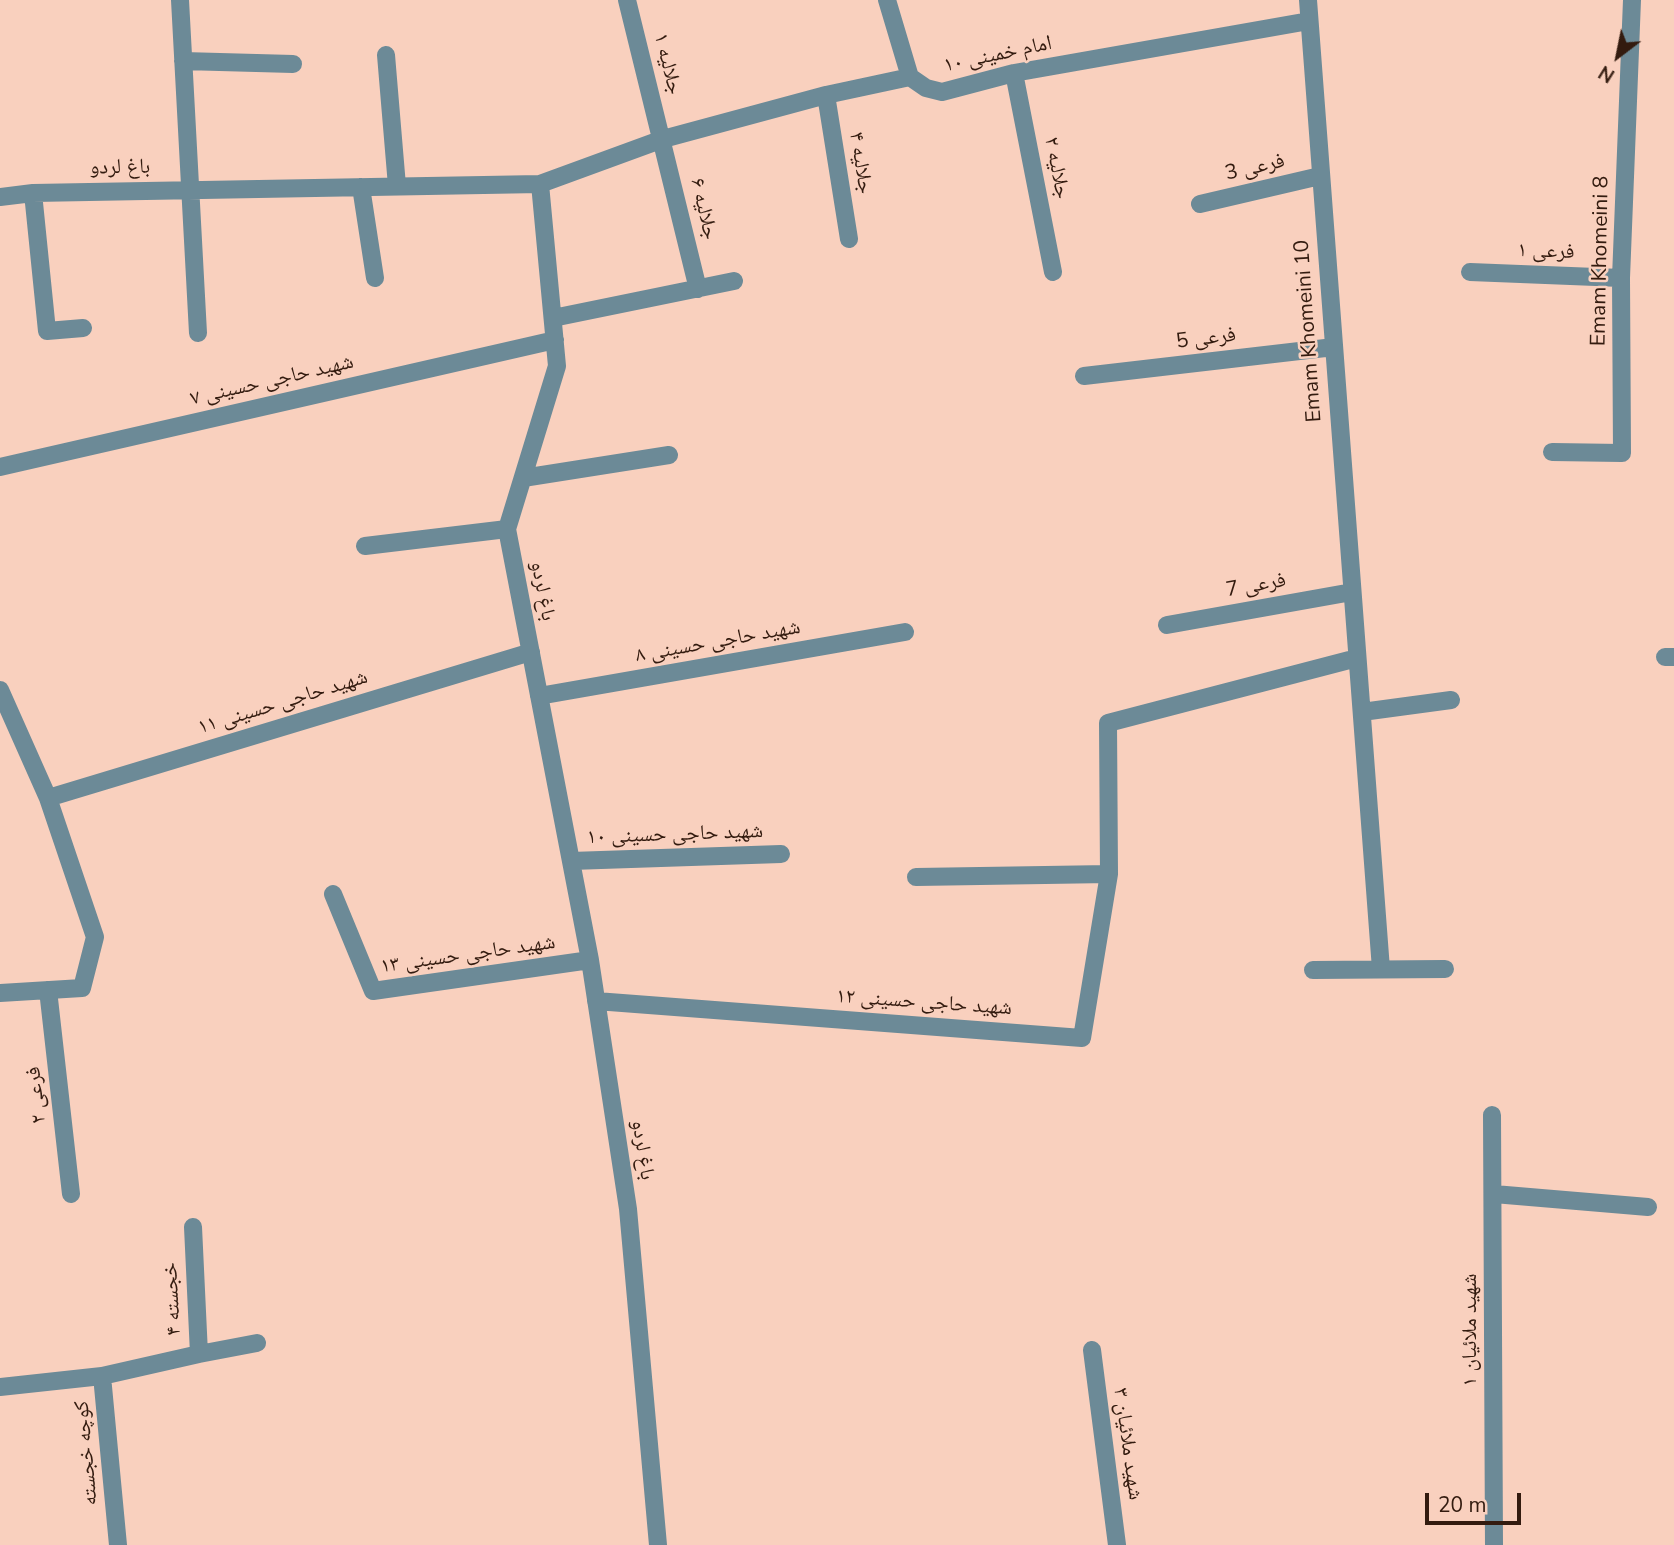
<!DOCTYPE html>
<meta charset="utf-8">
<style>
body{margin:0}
#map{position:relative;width:1674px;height:1545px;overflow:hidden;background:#f9d0be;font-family:"Nunito Sans",sans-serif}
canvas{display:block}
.north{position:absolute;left:1583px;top:21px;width:70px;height:70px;-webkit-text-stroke:5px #f9d0be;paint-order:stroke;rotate:212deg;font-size:19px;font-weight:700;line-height:28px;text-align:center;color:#331b0f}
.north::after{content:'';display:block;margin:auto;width:24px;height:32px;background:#331b0f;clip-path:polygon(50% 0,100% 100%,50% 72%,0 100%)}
.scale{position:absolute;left:1425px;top:1493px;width:96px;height:32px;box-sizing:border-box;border:4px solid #331b0f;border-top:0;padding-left:9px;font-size:21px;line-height:24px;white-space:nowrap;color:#331b0f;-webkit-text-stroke:5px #f9d0be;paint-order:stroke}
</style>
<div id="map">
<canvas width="1674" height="1545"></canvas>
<div class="north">N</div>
<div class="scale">20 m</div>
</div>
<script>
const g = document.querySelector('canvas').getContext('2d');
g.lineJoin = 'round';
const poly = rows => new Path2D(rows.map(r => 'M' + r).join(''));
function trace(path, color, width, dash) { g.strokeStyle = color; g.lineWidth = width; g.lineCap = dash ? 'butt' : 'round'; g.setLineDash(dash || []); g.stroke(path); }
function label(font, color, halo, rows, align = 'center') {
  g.font = font + ' "Nunito Sans","Noto Naskh Arabic",sans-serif'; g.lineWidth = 5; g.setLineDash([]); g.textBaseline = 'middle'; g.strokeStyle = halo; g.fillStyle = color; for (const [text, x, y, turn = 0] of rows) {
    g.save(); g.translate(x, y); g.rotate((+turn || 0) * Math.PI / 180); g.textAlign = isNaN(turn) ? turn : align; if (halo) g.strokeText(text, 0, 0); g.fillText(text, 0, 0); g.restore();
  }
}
const minor = poly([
 [180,0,198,333],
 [627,0,698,289],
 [887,0,910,77],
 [1308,0,1381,969],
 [386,55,397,186],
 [183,61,293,64],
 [1014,73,1053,272],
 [910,77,926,88,942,92,1014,73,1309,21],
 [826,95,849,239],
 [540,184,557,366,507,529,590,960,628,1209,658,1545],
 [361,187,375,278],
 [33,193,47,331,83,328],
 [0,197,33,193,540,184,663,139,826,95,910,77],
 [1200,204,1320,176],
 [1470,272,1621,278],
 [553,318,734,281],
 [1084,376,1334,347],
 [1552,452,1622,453,1621,278,1632,0],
 [0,467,555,340],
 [523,478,669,455],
 [365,546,507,529],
 [1167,625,1352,592],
 [1665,657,1674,657],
 [0,690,48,798,95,937,82,988,0,993],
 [539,696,905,632],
 [1362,712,1451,700],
 [48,798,531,652],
 [571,861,781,854],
 [916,877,1109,874],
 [333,894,373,991,590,960],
 [1313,970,1445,969],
 [48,990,71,1194],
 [596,1001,1082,1038,1109,874,1108,723,1357,658],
 [1492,1115,1494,1545],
 [1494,1194,1648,1207],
 [1092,1350,1117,1545],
 [199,1354,257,1343],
 [102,1376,199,1354,193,1227],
 [0,1387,102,1376,118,1545]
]);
const streetNames = [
 ["امام خمینی ۱۰",998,55,-12],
 ["جلالیه ۱",667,64,76],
 ["جلالیه ۴",860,163,81],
 ["باغ لردو",120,168,-1],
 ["جلالیه ۲",1056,168,79],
 ["فرعی 3",1255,168,-13],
 ["جلالیه ۶",703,209,77],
 ["فرعی ۱",1546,252,2],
 ["Emam Khomeini 8",1601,261,-89],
 ["Emam Khomeini 10",1309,331,-94],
 ["فرعی 5",1206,339,-7],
 ["شهید حاجی حسینی ۷",272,381,-13],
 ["فرعی 7",1256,586,-10],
 ["باغ لردو",542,591,79],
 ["شهید حاجی حسینی ۸",718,642,-10],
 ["شهید حاجی حسینی ۱۱",283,703,-17],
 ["شهید حاجی حسینی ۱۰",675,835,-2],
 ["شهید حاجی حسینی ۱۳",468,955,-8],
 ["شهید حاجی حسینی ۱۲",924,1003,4],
 ["فرعی ۲",37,1095,-96],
 ["باغ لردو",642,1150,81],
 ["خجسته ۴",173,1299,-93],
 ["شهید ملائیان ۱",1471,1330,-90],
 ["شهید ملائیان ۳",1127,1444,82],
 ["کوچه خجسته",87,1453,-95]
];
trace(minor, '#6c8a97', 18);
label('21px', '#331b0f', '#f9d0be', streetNames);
</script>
